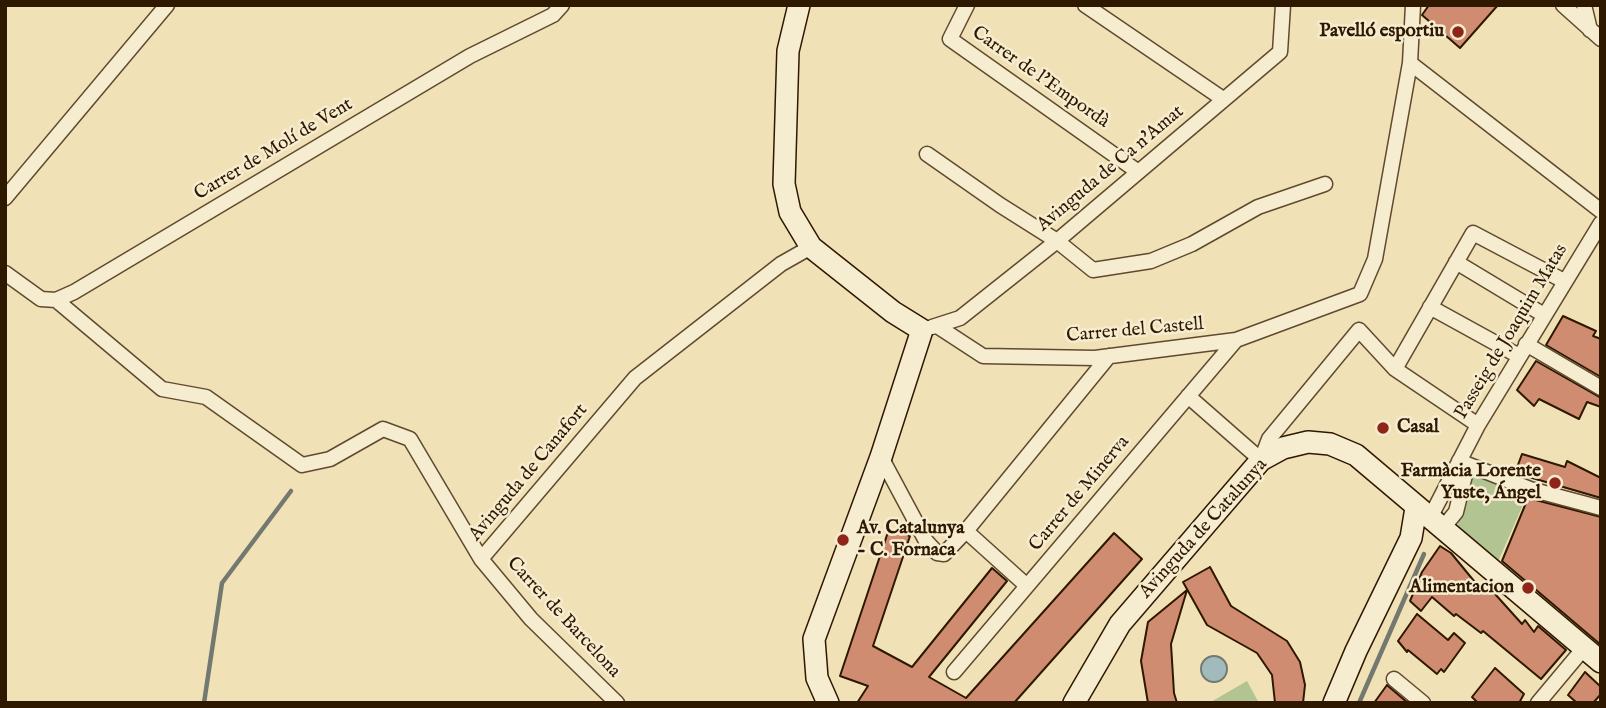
<!DOCTYPE html>
<meta charset="utf-8">
<style>
body{margin:0}
#map{position:relative;width:1606px;height:708px;overflow:hidden;background:#f1e1b7;font-family:"IM FELL English",serif}
canvas{display:block}
.frame{position:absolute;inset:0;border:7px solid #2e1800;pointer-events:none}
</style>
<div id="map">
<canvas width="1606" height="708"></canvas>
<div class="frame"></div>
</div>
<script>
const g = document.querySelector('canvas').getContext('2d');
g.lineJoin = 'round';
function fill(path, color) { g.fillStyle = color; g.fill(path, 'evenodd'); }
const poly = rows => new Path2D(rows.map(r => 'M' + r).join(''));
function trace(path, color, width, dash) { g.strokeStyle = color; g.lineWidth = width; g.lineCap = dash ? 'butt' : 'round'; g.setLineDash(dash || []); g.stroke(path); }
function label(font, color, halo, rows, align = 'center') {
  g.font = font + ' "IM FELL English",serif'; g.lineWidth = 5; g.setLineDash([]); g.textBaseline = 'middle'; g.strokeStyle = halo; g.fillStyle = color; for (const [text, x, y, turn = 0] of rows) {
    g.save(); g.translate(x, y); g.rotate((+turn || 0) * Math.PI / 180); g.textAlign = isNaN(turn) ? turn : align; if (halo) g.strokeText(text, 0, 0); g.fillText(text, 0, 0); g.restore();
  }
}
const green = poly([
 [1473,470,1530,489,1497,564,1457,528],
 [1247,681,1259,703,1209,703]
]);
const water = poly([
 '1201 669a13 13 0 1 1 26 0a13 13 0 1 1-26 0Z'
]);
const stream = poly([
 [204,703,222,583,291,491],
 [1359,703,1424,554]
]);
const building = poly([
 [1429,5,1498,5,1460,48,1422,15,1429,5],
 [1563,316,1596,331,1593,336,1601,339,1601,377,1546,345,1563,316],
 [1536,361,1601,398,1601,407,1587,402,1579,419,1539,399,1534,406,1517,390,1536,361],
 [1522,454,1565,467,1567,461,1601,478,1601,498,1515,473,1522,454],
 [1528,498,1601,517,1601,645,1502,561,1528,498],
 [889,529,910,536,873,646,912,667,992,568,1007,581,929,677,966,698,1114,533,1142,559,1014,703,857,703,868,686,840,676,889,529],
 [1440,546,1451,553,1474,581,1495,594,1522,624,1525,620,1534,632,1538,626,1566,650,1541,679,1483,631,1481,633,1456,614,1454,616,1432,597,1421,611,1410,601,1422,572,1440,546],
 [1210,567,1231,606,1287,641,1300,662,1305,685,1303,703,1275,703,1272,675,1257,653,1207,625,1183,582,1210,567],
 [1187,590,1171,644,1174,693,1177,703,1148,703,1141,661,1148,622,1187,590],
 [1417,614,1448,640,1454,633,1465,643,1444,672,1441,669,1437,674,1408,650,1407,652,1398,641,1417,614],
 [1495,668,1524,694,1519,703,1478,703,1472,697,1495,668],
 [1585,672,1601,687,1601,694,1593,703,1577,703,1568,695,1585,672],
 [1387,685,1388,686,1408,703,1374,703,1387,685]
]);
const street = poly([
 [967,5,950,39,1137,171],
 [1085,5,1223,99],
 [1563,5,1601,39],
 [1584,5,1590,30],
 [1410,63,1601,211],
 [927,154,1000,205,1057,241,1093,270,1151,261,1192,244,1258,207,1325,184],
 [5,198,167,5],
 [1456,262,1544,315],
 [5,273,41,299,56,300,74,292,470,56,553,15,562,5],
 [56,300,162,389,206,397,302,465,330,459,383,429,410,439,481,559,531,619,617,703],
 [1430,307,1519,356],
 [937,326,983,356,1095,358,1236,340,1360,294,1375,259,1410,63,1413,5],
 [932,327,960,318,1057,241,1280,52,1283,5],
 [1526,344,1601,388],
 [1395,369,1473,233,1564,281],
 [1188,396,1261,460,1269,439,1359,330,1395,369,1478,425],
 [881,457,926,541,937,553,944,554,966,531,1109,356],
 [1459,461,1530,489,1601,508],
 [1430,518,1478,425,1601,223],
 [1442,529,1456,512,1466,471,1459,461],
 [966,531,1027,586],
 [481,559,635,378,781,264,811,247],
 [954,672,1236,340],
 [1394,679,1423,703],
 [1538,703,1584,648]
]);
const secondary = poly([
 [799,5,788,51,784,184,790,212,811,247,893,312,922,330,881,457,814,639,817,678,828,703],
 [1074,703,1120,624,1261,460,1283,448,1308,442,1330,444,1356,455,1601,662],
 [1334,703,1356,651,1411,538,1416,508]
]);
const markers = [
 [1458,32,7,"#8f2418"],
 [1383,428,7,"#8f2418"],
 [1555,483,7,"#8f2418"],
 [843,540,7,"#8f2418"],
 [1528,588,7,"#8f2418"]
];
const poiNames = [
 ["Pavelló esportiu",1444,32],
 ["Casal",1397,428,"left"],
 ["Farmàcia Lorente",1541,472],
 ["Yuste, Ángel",1541,494],
 ["Av. Catalunya",857,529,"left"],
 ["- C. Fornaca",857,551,"left"],
 ["Alimentacion",1514,588]
];
const streetNames = [
 ["Carrer de l'Empordà",1040,78,35],
 ["Carrer de Molí de Vent",274,150,-31],
 ["Avinguda de Ca n'Amat",1111,169,-40],
 ["Carrer del Castell",1135,331,-5],
 ["Passeig de Joaquim Matas",1512,332,-59],
 ["Avinguda de Canafort",529,473,-50],
 ["Carrer de Minerva",1080,494,-50],
 ["Avinguda de Catalunya",1204,529,-48],
 ["Carrer de Barcelona",563,618,47]
];
fill(green, '#b3c493');
fill(water, '#a1babb');
trace(water, '#737970', 2);
trace(stream, '#737970', 4.5);
fill(building, '#cf8c71');
trace(building, '#2e1800', 2);
trace(street, '#5f4a2e', 17);
trace(secondary, '#2e1800', 24);
trace(street, '#f6ecd0', 14);
trace(secondary, '#f6ecd0', 21);
for (const [x, y, r, color] of markers) { const dot = new Path2D(); dot.arc(x, y, r, 0, 2 * Math.PI); g.fillStyle = color; g.fill(dot); trace(dot, '#f6ecd0', 2.5); }
label('bold 19px', '#2e1800', '#f6ecd0', poiNames, 'right');
label('19px', '#2e1800', '#f6ecd0', streetNames);
</script>
